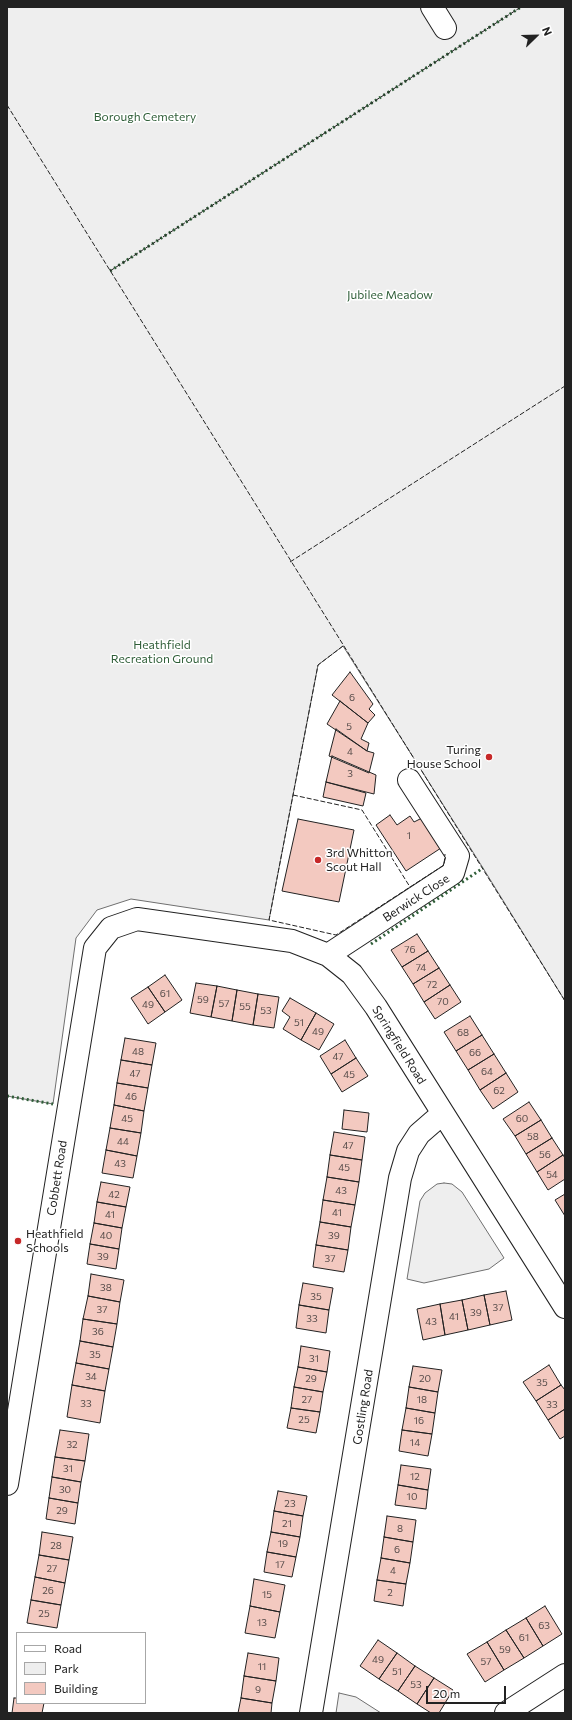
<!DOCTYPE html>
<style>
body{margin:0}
#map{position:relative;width:572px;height:1720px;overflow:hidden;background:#fff;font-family:Commissioner,sans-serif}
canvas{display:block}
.frame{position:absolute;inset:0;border:8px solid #222;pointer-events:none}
.legend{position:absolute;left:16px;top:1632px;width:130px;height:72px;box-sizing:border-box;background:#fff;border:1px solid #a7a7a7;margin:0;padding:5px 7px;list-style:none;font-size:12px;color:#222}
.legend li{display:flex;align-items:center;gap:8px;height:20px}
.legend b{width:20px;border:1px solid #a7a7a7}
.north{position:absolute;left:516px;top:16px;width:40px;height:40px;-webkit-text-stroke:3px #fff;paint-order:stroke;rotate:67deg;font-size:11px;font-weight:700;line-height:16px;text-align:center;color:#222}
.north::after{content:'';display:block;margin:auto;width:14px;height:18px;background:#222;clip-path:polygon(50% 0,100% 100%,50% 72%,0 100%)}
.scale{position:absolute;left:426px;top:1686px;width:80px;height:18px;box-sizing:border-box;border:2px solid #222;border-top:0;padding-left:5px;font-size:12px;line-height:14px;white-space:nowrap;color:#222;-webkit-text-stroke:3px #fff;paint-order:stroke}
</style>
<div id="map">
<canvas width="572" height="1720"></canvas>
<div class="frame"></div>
<ul class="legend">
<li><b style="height:5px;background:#fff"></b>Road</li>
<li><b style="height:11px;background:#eee"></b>Park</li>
<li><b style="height:11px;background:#f3c9c0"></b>Building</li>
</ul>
<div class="north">N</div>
<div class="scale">20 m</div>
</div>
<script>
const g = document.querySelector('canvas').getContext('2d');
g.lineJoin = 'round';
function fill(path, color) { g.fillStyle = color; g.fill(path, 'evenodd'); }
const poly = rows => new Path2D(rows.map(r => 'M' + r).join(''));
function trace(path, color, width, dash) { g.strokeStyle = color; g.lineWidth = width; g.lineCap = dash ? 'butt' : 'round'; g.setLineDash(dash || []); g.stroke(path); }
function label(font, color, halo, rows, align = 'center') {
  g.font = font + ' Commissioner,sans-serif'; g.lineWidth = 3; g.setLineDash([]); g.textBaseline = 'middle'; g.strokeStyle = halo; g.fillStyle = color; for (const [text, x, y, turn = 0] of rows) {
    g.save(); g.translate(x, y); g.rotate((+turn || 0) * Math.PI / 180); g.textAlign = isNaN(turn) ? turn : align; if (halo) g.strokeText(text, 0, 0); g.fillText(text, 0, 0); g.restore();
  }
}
const green = poly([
 [7,7,565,7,565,1001,483,868,343,646,318,665,269,920,131,899,97,910,76,938,53,1104,7,1096,7,7],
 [444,1183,452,1184,462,1192,504,1258,489,1269,424,1283,407,1279,420,1201,425,1193,437,1184,444,1183],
 [339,1693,356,1697,381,1713,336,1713,339,1693]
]);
const building = poly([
 [350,672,373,704,369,709,375,715,368,723,332,695,350,672],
 [340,701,368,723,361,739,369,743,367,751,327,724,340,701],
 [336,729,367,751,374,753,369,773,329,756,336,729],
 [332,756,376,775,374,794,326,782,332,756],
 [326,782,366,793,363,806,323,797,326,782],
 [390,815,397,825,410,816,414,822,422,818,441,848,406,871,376,825,390,815],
 [298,819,354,830,339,902,282,891,298,819],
 [417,934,428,951,402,967,391,950,417,934],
 [428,951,439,968,413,984,402,967,428,951],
 [439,968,450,985,424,1002,413,984,439,968],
 [165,975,182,1000,165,1012,148,987,165,975],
 [196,983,217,986,211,1017,190,1013,196,983],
 [450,985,461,1002,435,1019,424,1002,450,985],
 [217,986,237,990,232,1021,211,1017,217,986],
 [148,987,165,1012,148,1024,131,998,148,987],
 [237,990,258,994,253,1025,232,1021,237,990],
 [258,994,279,997,274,1028,253,1025,258,994],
 [290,998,316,1013,301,1040,283,1029,290,1017,282,1011,290,998],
 [316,1013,334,1024,319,1050,301,1040,316,1013],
 [470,1016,482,1035,456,1051,444,1032,470,1016],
 [482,1035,494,1054,468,1070,456,1051,482,1035],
 [125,1038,156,1043,152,1065,121,1060,125,1038],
 [345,1040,356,1058,331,1074,320,1056,345,1040],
 [494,1054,506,1073,480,1090,468,1070,494,1054],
 [356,1058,368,1076,342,1092,331,1074,356,1058],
 [121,1060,152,1065,148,1088,117,1083,121,1060],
 [506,1073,518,1092,493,1109,480,1090,506,1073],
 [117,1083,148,1088,144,1111,114,1105,117,1083],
 [529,1102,541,1120,515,1136,503,1119,529,1102],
 [114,1105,144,1111,141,1133,110,1128,114,1105],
 [344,1110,369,1113,367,1132,342,1129,344,1110],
 [541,1120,552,1138,526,1154,515,1136,541,1120],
 [110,1128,141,1133,137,1156,106,1150,110,1128],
 [334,1132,365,1137,362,1160,330,1155,334,1132],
 [552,1138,563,1155,537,1172,526,1154,552,1138],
 [106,1150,137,1156,133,1178,102,1173,106,1150],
 [330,1155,362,1160,359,1182,327,1177,330,1155],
 [563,1155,565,1158,565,1179,548,1190,537,1172,563,1155],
 [327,1177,359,1182,355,1205,323,1200,327,1177],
 [101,1182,130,1187,126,1207,97,1202,101,1182],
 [565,1194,565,1216,555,1200,565,1194],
 [323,1200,355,1205,351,1227,320,1222,323,1200],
 [97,1202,126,1207,122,1228,94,1223,97,1202],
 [320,1222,351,1227,348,1250,316,1245,320,1222],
 [94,1223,122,1228,119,1249,90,1244,94,1223],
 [90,1244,119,1249,116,1269,87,1264,90,1244],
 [316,1245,348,1250,344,1272,313,1267,316,1245],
 [91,1274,124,1280,120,1302,88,1296,91,1274],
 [303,1283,333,1288,329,1310,299,1305,303,1283],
 [506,1291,512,1320,490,1325,484,1295,506,1291],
 [484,1295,490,1325,468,1330,462,1300,484,1295],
 [88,1296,120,1302,117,1324,83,1319,88,1296],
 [462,1300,468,1330,445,1335,440,1304,462,1300],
 [440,1304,445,1335,423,1340,417,1309,440,1304],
 [299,1305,329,1310,326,1333,296,1328,299,1305],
 [83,1319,117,1324,113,1347,80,1341,83,1319],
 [80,1341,113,1347,109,1369,76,1363,80,1341],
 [301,1346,330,1351,327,1372,298,1367,301,1346],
 [76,1363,109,1369,105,1391,72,1385,76,1363],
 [549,1365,561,1385,536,1401,523,1382,549,1365],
 [413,1366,442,1370,438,1392,409,1387,413,1366],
 [298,1367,327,1372,323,1392,294,1387,298,1367],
 [72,1385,105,1391,100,1423,67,1417,72,1385],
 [561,1385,565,1390,565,1409,548,1420,536,1401,561,1385],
 [294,1387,323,1392,320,1412,291,1408,294,1387],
 [409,1387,438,1392,435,1413,406,1408,409,1387],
 [291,1408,320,1412,316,1433,287,1428,291,1408],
 [406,1408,435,1413,432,1434,402,1430,406,1408],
 [565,1409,565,1436,560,1439,548,1420,565,1409],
 [60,1430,89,1434,85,1461,55,1457,60,1430],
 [402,1430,432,1434,428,1456,399,1451,402,1430],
 [55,1457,85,1461,81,1482,52,1477,55,1457],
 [401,1465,431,1469,428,1490,398,1485,401,1465],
 [52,1477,81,1482,78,1503,49,1498,52,1477],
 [398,1485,428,1490,426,1509,395,1505,398,1485],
 [278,1491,307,1496,303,1516,274,1511,278,1491],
 [49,1498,78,1503,75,1524,46,1519,49,1498],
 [274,1511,303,1516,300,1537,271,1532,274,1511],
 [387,1516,416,1520,413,1542,384,1537,387,1516],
 [42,1532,73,1537,69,1560,39,1555,42,1532],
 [271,1532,300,1537,296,1557,267,1552,271,1532],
 [384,1537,413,1542,410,1563,381,1558,384,1537],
 [267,1552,296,1557,292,1577,264,1572,267,1552],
 [39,1555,69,1560,65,1583,35,1577,39,1555],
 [381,1558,410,1563,406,1584,377,1580,381,1558],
 [35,1577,65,1583,61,1605,31,1600,35,1577],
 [254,1579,285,1585,280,1612,250,1606,254,1579],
 [377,1580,406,1584,403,1606,374,1601,377,1580],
 [31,1600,61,1605,57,1628,27,1623,31,1600],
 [250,1606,280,1612,275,1638,245,1633,250,1606],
 [545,1606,562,1634,543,1646,526,1618,545,1606],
 [526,1618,543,1646,524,1658,506,1630,526,1618],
 [506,1630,524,1658,504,1670,487,1642,506,1630],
 [378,1640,397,1653,379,1679,360,1666,378,1640],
 [487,1642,504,1670,485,1682,467,1654,487,1642],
 [248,1653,279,1658,276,1681,244,1676,248,1653],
 [397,1653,415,1666,398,1691,379,1679,397,1653],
 [415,1666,434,1678,417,1704,398,1691,415,1666],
 [244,1676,276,1681,272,1703,241,1698,244,1676],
 [434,1678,453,1690,439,1713,431,1713,417,1704,434,1678],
 [14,1698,17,1698,17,1703,44,1703,42,1713,12,1713,14,1698],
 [241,1698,272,1703,271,1713,238,1713,241,1698]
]);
const minor = poly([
 [432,7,445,28],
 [328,955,453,873,458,856,409,780],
 [7,1484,95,948,111,928,137,919,292,941,328,955,352,974,376,1007,565,1307],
 [311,1713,400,1178,408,1151,419,1134,442,1114],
 [506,1713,565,1675]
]);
const hedge = poly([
 [110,271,521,7],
 [371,944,483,868],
 [7,1096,53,1104]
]);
const fence = poly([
 [7,105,565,1001],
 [110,271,521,7],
 [290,562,565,386],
 [343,646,318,665,269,920,336,935,444,865,445,854],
 [293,795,362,810,410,887]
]);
const markers = [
 [489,757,4,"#c62828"],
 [318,860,4,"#c62828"],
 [18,1241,4,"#c62828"]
];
const numberNames = [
 ["6",352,698],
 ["5",349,727],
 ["4",350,752],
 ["3",350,774],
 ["1",409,836],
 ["76",410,950],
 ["74",421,968],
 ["72",432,985],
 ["61",165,994],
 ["59",203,1000],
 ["70",443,1002],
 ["57",224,1004],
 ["49",148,1005],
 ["55",245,1007],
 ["53",266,1011],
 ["51",299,1023],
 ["49",318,1032],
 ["68",463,1033],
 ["48",138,1052],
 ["66",475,1053],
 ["47",338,1057],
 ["64",487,1072],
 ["47",135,1074],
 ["45",349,1075],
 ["62",499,1091],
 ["46",131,1097],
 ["45",127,1119],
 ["60",522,1119],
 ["58",533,1137],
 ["44",123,1142],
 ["47",348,1146],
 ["56",545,1155],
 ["43",120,1164],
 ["45",344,1168],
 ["54",552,1175],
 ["43",341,1191],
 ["42",114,1195],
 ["41",337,1213],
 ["41",110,1215],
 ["40",106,1236],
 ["39",334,1236],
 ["39",103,1257],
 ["37",330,1259],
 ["38",106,1288],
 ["35",316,1297],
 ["37",498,1308],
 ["37",102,1310],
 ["39",476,1313],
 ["41",454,1317],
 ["33",312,1319],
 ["43",431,1322],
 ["36",98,1332],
 ["35",95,1355],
 ["31",314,1359],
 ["34",91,1377],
 ["29",311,1379],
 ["20",425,1379],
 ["35",542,1383],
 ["27",307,1400],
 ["18",422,1400],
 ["33",86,1404],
 ["33",552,1405],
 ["25",304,1420],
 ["16",419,1421],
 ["14",415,1443],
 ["32",72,1445],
 ["31",68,1469],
 ["12",415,1477],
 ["30",65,1490],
 ["10",412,1497],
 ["23",290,1504],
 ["29",62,1511],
 ["21",287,1524],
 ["8",400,1529],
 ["19",283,1544],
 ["28",56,1546],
 ["6",397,1550],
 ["17",280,1565],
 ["27",52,1569],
 ["4",393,1571],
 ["26",48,1591],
 ["2",390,1593],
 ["15",267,1595],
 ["25",44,1614],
 ["13",262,1623],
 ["63",544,1626],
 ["61",524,1638],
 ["59",505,1650],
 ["49",378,1660],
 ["57",486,1662],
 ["11",262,1667],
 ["51",397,1672],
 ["53",416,1685],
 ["9",258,1690]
];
const parkNames = [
 ["Borough Cemetery",145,117],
 ["Jubilee Meadow",390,295],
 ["Heathfield",162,645],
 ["Recreation Ground",162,659]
];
const poiNames = [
 ["Turing",481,750,"right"],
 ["House School",481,764,"right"],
 ["3rd Whitton",326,853],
 ["Scout Hall",326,867],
 ["Heathfield",26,1234],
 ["Schools",26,1248]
];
const streetNames = [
 ["Berwick Close",416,898,-33],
 ["Springfield Road",399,1045,58],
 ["Cobbett Road",57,1178,-81],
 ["Gostling Road",363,1407,-81]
];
fill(green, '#eee');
trace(green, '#6f6f6f', 1);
fill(building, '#f3c9c0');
trace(building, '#222', 1);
trace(minor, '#222', 24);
trace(minor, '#fff', 22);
trace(hedge, '#2f5e38', 3, [2, 3]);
trace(fence, '#222', 1, [5, 2]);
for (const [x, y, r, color] of markers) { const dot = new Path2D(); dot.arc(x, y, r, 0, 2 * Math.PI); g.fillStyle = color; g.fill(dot); trace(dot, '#fff', 1.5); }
label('10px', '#564c4a', null, numberNames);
label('12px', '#2f5e38', '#fff', parkNames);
label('12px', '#222', '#fff', poiNames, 'left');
label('12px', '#222', '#fff', streetNames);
</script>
